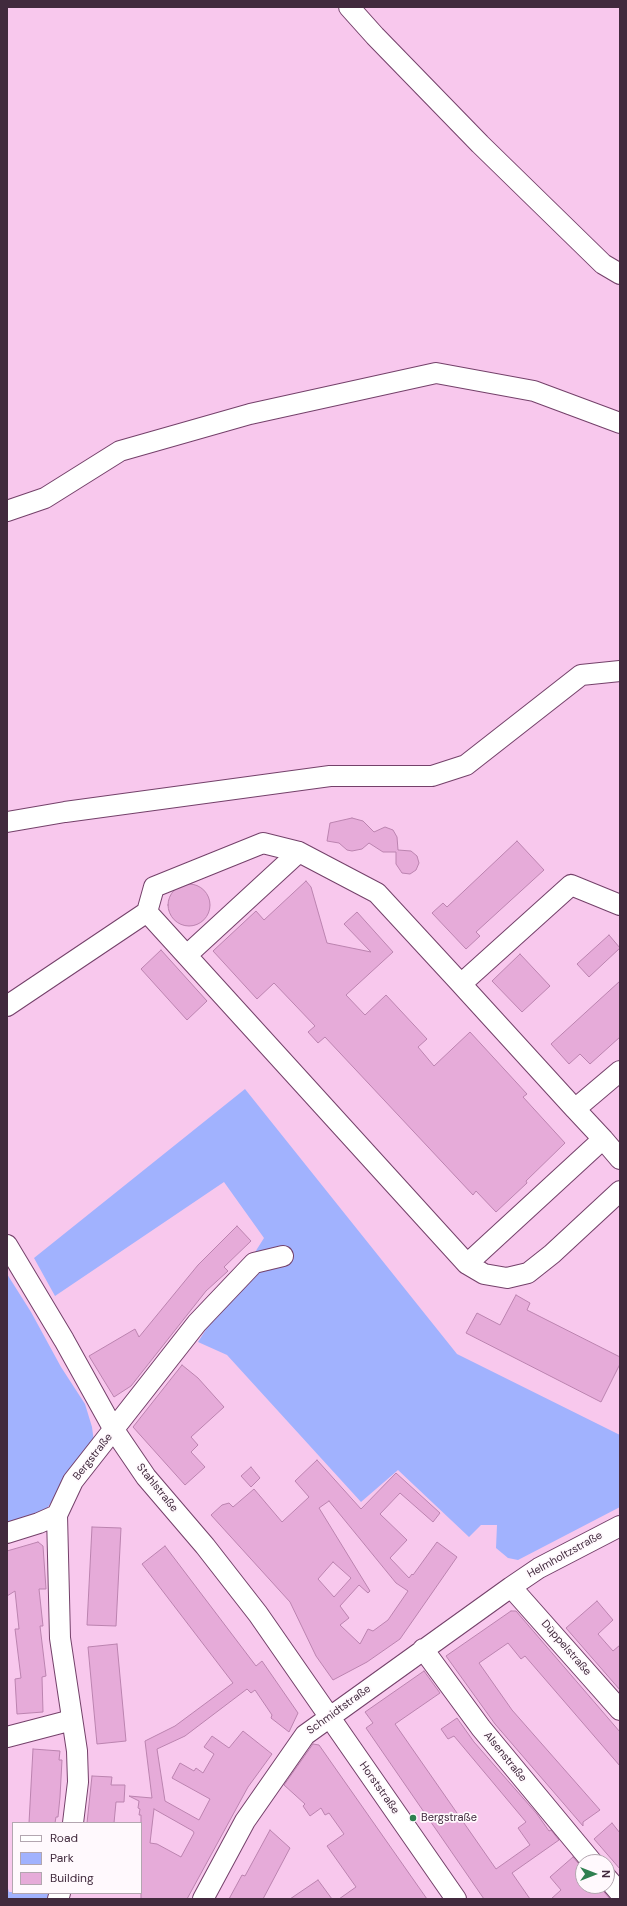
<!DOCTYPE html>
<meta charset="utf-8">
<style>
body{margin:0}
#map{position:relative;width:627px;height:1906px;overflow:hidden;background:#f8c8ed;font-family:"DM Sans",sans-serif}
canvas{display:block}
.frame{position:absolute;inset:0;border:8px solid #412a3d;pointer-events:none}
.legend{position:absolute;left:12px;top:1822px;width:130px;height:72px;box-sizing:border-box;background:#fff9fd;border:1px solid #b3a6b0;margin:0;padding:5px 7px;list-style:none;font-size:12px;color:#412a3d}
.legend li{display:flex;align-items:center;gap:8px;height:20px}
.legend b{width:20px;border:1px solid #b3a6b0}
.north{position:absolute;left:575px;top:1854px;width:40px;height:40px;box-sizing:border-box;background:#fff9fd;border:1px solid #b3a6b0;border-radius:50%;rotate:90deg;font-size:11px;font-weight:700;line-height:16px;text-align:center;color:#412a3d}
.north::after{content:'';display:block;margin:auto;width:14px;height:18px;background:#308051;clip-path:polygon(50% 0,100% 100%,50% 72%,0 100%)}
</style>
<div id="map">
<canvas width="627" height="1906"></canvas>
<div class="frame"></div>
<ul class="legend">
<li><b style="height:5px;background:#fff"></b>Road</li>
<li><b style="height:11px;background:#a1b2fe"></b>Park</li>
<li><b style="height:11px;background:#e6abd9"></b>Building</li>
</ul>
<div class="north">N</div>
</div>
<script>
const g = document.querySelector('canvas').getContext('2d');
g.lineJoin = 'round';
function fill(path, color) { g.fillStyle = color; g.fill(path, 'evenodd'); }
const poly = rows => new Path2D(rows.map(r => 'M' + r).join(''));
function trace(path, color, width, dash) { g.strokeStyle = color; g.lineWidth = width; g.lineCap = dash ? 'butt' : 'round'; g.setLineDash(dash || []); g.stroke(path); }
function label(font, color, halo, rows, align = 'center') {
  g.font = font + ' "DM Sans",sans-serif'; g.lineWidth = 3.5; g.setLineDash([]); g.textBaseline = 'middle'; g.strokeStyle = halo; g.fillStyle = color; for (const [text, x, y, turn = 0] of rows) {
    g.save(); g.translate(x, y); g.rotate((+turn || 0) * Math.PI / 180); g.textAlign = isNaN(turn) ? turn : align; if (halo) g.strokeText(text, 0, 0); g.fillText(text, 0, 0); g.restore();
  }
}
const green = poly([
 [245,1089,457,1354,620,1435,620,1507,518,1560,508,1558,496,1548,497,1525,481,1525,469,1537,398,1470,361,1502,227,1355,198,1342,264,1238,224,1182,55,1296,34,1258],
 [7,1274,31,1312,61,1367,85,1404,92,1427,94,1442,45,1511,7,1523],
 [7,1885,9,1892,54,1893,52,1899,7,1899]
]);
const building = poly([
 [352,818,363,821,374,832,385,827,393,830,397,837,398,850,411,851,417,856,419,863,416,870,410,874,402,873,396,864,396,852,383,852,369,843,362,849,352,851,347,850,339,843,327,841,330,823,352,818],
 [517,841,544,870,476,932,480,936,466,949,432,913,443,903,447,907,517,841],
 [306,881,311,887,327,943,371,952,344,924,357,912,393,952,346,995,365,1015,386,995,427,1039,418,1047,434,1066,470,1032,527,1094,523,1097,565,1143,526,1181,527,1183,496,1212,476,1191,473,1195,325,1037,318,1043,308,1032,315,1026,274,983,257,999,213,951,256,911,264,920,306,881],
 '168 905a21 21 0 1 1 42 0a21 21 0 1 1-42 0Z',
 [609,935,620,948,589,977,577,964,609,935],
 [161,950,207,1001,187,1020,141,969,161,950],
 [520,954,550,986,522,1012,492,981,520,954],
 [620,981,620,1037,590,1064,580,1054,569,1064,551,1044,620,981],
 [237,1226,251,1241,224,1267,228,1271,206,1291,131,1386,114,1397,89,1356,135,1329,139,1337,198,1265,237,1226],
 [516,1295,530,1303,527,1310,620,1357,620,1364,601,1402,466,1333,477,1313,500,1325,516,1295],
 [182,1365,198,1378,224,1407,191,1437,198,1445,191,1452,205,1467,185,1485,133,1427,182,1365],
 [317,1460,361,1509,396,1473,440,1513,433,1522,400,1493,380,1514,407,1540,390,1558,409,1578,412,1574,413,1575,437,1542,457,1557,400,1639,367,1662,333,1680,316,1656,290,1602,211,1515,222,1505,229,1503,233,1507,254,1489,282,1522,309,1497,295,1481,317,1460],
 [329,1501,396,1583,408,1591,388,1620,373,1631,368,1629,360,1644,340,1625,349,1618,340,1606,359,1585,368,1593,370,1591,319,1508,329,1501],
 [333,1562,351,1578,334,1597,318,1579,333,1562],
 [251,1467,260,1478,251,1487,241,1476,251,1467],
 [92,1527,121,1528,116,1626,87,1625,92,1527],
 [38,1542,43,1546,46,1589,39,1589,43,1626,40,1626,46,1676,42,1677,43,1712,17,1714,15,1679,21,1678,15,1629,19,1629,15,1591,7,1596,7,1551,38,1542],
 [165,1546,256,1666,262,1661,298,1713,289,1732,271,1718,272,1715,255,1690,251,1693,247,1689,185,1736,157,1749,165,1801,199,1820,210,1799,172,1778,180,1763,194,1771,196,1768,203,1773,214,1754,204,1747,212,1736,229,1748,243,1731,272,1754,248,1787,187,1899,141,1899,141,1815,139,1815,140,1809,138,1808,139,1801,129,1796,152,1798,145,1741,175,1726,233,1683,142,1564,165,1546],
 [154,1809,193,1831,194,1833,181,1857,157,1844,150,1843,154,1809],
 [597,1601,613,1620,598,1634,613,1651,620,1645,620,1690,566,1628,597,1601],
 [511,1611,516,1611,620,1732,620,1766,525,1656,521,1659,508,1643,479,1663,512,1710,600,1810,583,1822,583,1826,495,1724,446,1656,511,1611],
 [117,1644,126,1741,97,1744,88,1647,117,1644],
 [424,1671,440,1693,395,1724,496,1869,530,1845,518,1828,526,1822,454,1736,448,1739,441,1729,457,1718,474,1742,537,1814,549,1831,551,1830,559,1840,512,1873,530,1899,484,1899,366,1728,373,1723,365,1712,424,1671],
 [313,1744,319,1745,427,1899,339,1899,356,1887,327,1846,344,1834,329,1813,325,1815,321,1808,310,1816,303,1806,305,1804,284,1785,313,1744],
 [33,1749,60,1751,59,1760,62,1760,60,1797,58,1817,56,1817,55,1823,29,1823,33,1749],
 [92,1776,112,1777,111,1785,125,1785,124,1802,116,1802,114,1823,87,1823,92,1776],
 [612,1823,620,1833,620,1869,594,1839,612,1823],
 [270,1830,290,1848,263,1899,229,1899,242,1875,245,1876,270,1830],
 [573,1857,583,1869,583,1886,599,1886,610,1899,551,1899,561,1890,550,1877,573,1857],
 [318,1880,332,1899,290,1899,318,1880]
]);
const minor = poly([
 [349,7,375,36,480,144,603,264,620,274],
 [7,511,45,498,120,451,250,414,436,373,534,391,620,423],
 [7,822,65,812,330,776,432,776,466,765,581,675,620,671],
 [147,912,154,887,263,843,299,852],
 [187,955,299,852,377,893,461,984],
 [7,1006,147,912,467,1264,603,1139,575,1109,620,1071],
 [575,1109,461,984,571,885,620,905],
 [603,1139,620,1159],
 [7,1245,64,1340,114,1430,146,1477,205,1546,258,1614,456,1899],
 [467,1264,484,1274,507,1278,528,1273,552,1254,620,1191],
 [7,1533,39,1523,57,1515],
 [511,1587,620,1710],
 [423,1649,481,1728,592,1862],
 [7,1737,72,1720],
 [73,1823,78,1782,77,1751,60,1638,57,1515,73,1481,197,1323,254,1263,283,1256],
 [607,1878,620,1893],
 [58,1899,60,1893],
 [203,1899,245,1821,305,1735,511,1587,539,1568,620,1526]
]);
const markers = [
 [413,1818,4,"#308051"]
];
const streetNames = [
 ["Bergstraße",93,1457,-52],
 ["Stahlstraße",157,1488,51],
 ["Helmholtzstraße",565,1555,-29],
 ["Düppelstraße",566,1648,49],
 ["Schmidtstraße",339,1710,-36],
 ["Alsenstraße",505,1757,51],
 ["Horststraße",379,1788,55]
];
const poiNames = [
 ["Bergstraße",421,1818]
];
fill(green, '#a1b2fe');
fill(building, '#e6abd9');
trace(building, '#bb83af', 1);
trace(minor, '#74416a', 22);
trace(minor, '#fff', 20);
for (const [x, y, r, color] of markers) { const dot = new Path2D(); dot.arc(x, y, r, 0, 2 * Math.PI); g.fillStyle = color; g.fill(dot); trace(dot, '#fff9fd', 1.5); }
label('11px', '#412a3d', '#fff9fd', streetNames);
label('11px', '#412a3d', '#fff9fd', poiNames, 'left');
</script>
